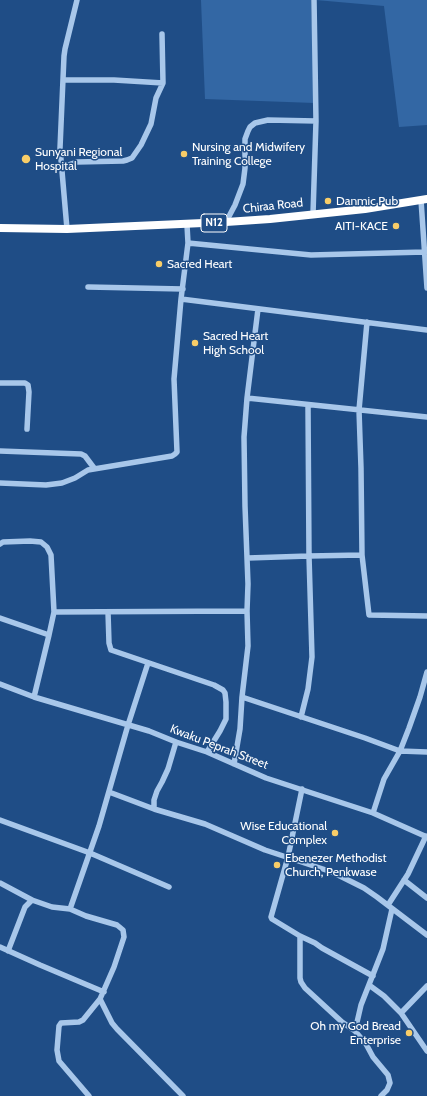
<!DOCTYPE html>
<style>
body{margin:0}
canvas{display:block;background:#1f4d86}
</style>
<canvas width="427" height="1096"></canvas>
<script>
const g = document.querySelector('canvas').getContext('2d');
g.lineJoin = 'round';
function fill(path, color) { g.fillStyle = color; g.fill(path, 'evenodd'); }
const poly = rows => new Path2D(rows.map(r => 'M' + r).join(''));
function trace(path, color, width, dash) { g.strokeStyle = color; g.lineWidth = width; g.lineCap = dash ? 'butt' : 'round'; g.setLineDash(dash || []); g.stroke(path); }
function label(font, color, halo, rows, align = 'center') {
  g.font = font + ' Cabin,sans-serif'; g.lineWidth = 3; g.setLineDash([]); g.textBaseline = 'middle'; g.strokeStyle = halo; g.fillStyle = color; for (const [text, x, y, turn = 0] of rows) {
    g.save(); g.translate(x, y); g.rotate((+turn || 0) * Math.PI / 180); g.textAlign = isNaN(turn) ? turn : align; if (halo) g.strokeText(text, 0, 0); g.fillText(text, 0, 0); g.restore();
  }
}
const green = poly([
 [201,0,311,0,315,103,205,99],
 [316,0,427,0,427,125,399,127,384,6]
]);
const minor = poly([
 [63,80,114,80,163,83],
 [62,167,77,162,123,161,127,160,132,158,141,145,151,124,156,98,163,83,162,34],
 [421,200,427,288],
 [313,214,316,121,314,0],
 [226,222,235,205,243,184,245,168,245,139,248,131,250,127,255,123,268,120,316,121],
 [67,229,60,148,64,56,65,49,77,0],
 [188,243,311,255,425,252],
 [88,287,183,289],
 [181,299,427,330],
 [0,383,25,383,28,385,29,392,27,429],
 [247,398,427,417],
 [308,405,309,556,362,555,361,468,359,410,367,322],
 [0,451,81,454,85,456,94,468],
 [0,483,46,485,62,483,75,478,88,470,172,456,175,454,177,452,174,379,181,299,188,243,187,225],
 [0,544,3,542,30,541,41,542,47,547,51,555,54,612],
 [362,555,369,615,427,616],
 [248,558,309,556,312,657,308,689,301,717],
 [108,612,109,643,111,650,214,685,223,690,225,693,226,702,226,719,220,731,207,752],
 [0,618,49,635,34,697],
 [49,635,54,612,247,611],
 [0,684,34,697,149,731,176,742,207,752,266,778,373,813,427,837],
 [242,697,365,738,400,751,427,752],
 [234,764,240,729,242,697,248,646,247,611,248,584,245,506,244,437,247,398,258,309],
 [302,789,288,857,271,917,272,919,300,936,315,943,322,948,373,976],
 [109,792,154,809,205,824,265,850,332,872,364,888,377,897,427,935],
 [154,809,154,800,157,791,162,782,168,769,176,742],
 [373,813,384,779,400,751,409,728,420,697,427,672],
 [0,820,90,853,169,887],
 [404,880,427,898],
 [0,883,32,900,52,907,70,909,99,826,128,725,148,663],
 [388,905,408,874,426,836],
 [70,909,86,916,117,925,123,930,124,937,114,967,100,999,83,1020,79,1022,61,1023,59,1026,57,1050,59,1061,89,1096],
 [300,936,300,978,301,982,305,988,342,1022,355,1031,366,1044,373,1057,388,1075,390,1083,387,1090,381,1096],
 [0,947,40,965,104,992],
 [8,951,25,907,32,900],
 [369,985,384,996,401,1013,427,1051],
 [100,999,112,1023,117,1029,183,1096],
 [401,1013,427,986],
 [355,1031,361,1005,383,949,392,909]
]);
const highway = poly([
 [0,228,67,229,226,222,270,219,365,209,427,199]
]);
const markers = [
 [184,154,4,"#f8cd68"],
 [26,159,5,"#f8cd68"],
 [328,201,4,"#f8cd68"],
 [396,226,4,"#f8cd68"],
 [159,264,4,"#f8cd68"],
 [195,343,4,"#f8cd68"],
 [335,833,4,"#f8cd68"],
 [277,865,4,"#f8cd68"],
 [409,1033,4,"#f8cd68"]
];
const shields = [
 [214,223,26]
];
const shieldNames = [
 ["N12",214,223]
];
const poiNames = [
 ["Nursing and Midwifery",192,147],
 ["Training College",192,161],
 ["Sunyani Regional",35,152],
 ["Hospital",35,166],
 ["Danmic Pub",336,201],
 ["AITI-KACE",388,226,"right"],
 ["Sacred Heart",167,264],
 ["Sacred Heart",203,336],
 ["High School",203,350],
 ["Wise Educational",327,826,"right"],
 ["Complex",327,840,"right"],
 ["Ebenezer Methodist",285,858],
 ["Church, Penkwase",285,872],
 ["Oh my God Bread",401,1026,"right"],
 ["Enterprise",401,1040,"right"]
];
const streetNames = [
 ["Chiraa Road",273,206,-6],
 ["Kwaku Peprah Street",219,747,21]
];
fill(green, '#3367a4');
trace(minor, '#a8c7ea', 5.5);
trace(highway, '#fff', 8);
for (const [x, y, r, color] of markers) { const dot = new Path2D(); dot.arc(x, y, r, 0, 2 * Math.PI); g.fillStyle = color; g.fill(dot); trace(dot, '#1f4d86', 1.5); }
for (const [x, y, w] of shields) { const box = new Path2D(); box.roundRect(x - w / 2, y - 9, w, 18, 3); g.fillStyle = '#1f4d86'; g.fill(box); trace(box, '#fff', 1); }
label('bold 11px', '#fff', null, shieldNames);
label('12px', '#fff', '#1f4d86', poiNames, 'left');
label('12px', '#fff', '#1f4d86', streetNames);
</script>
